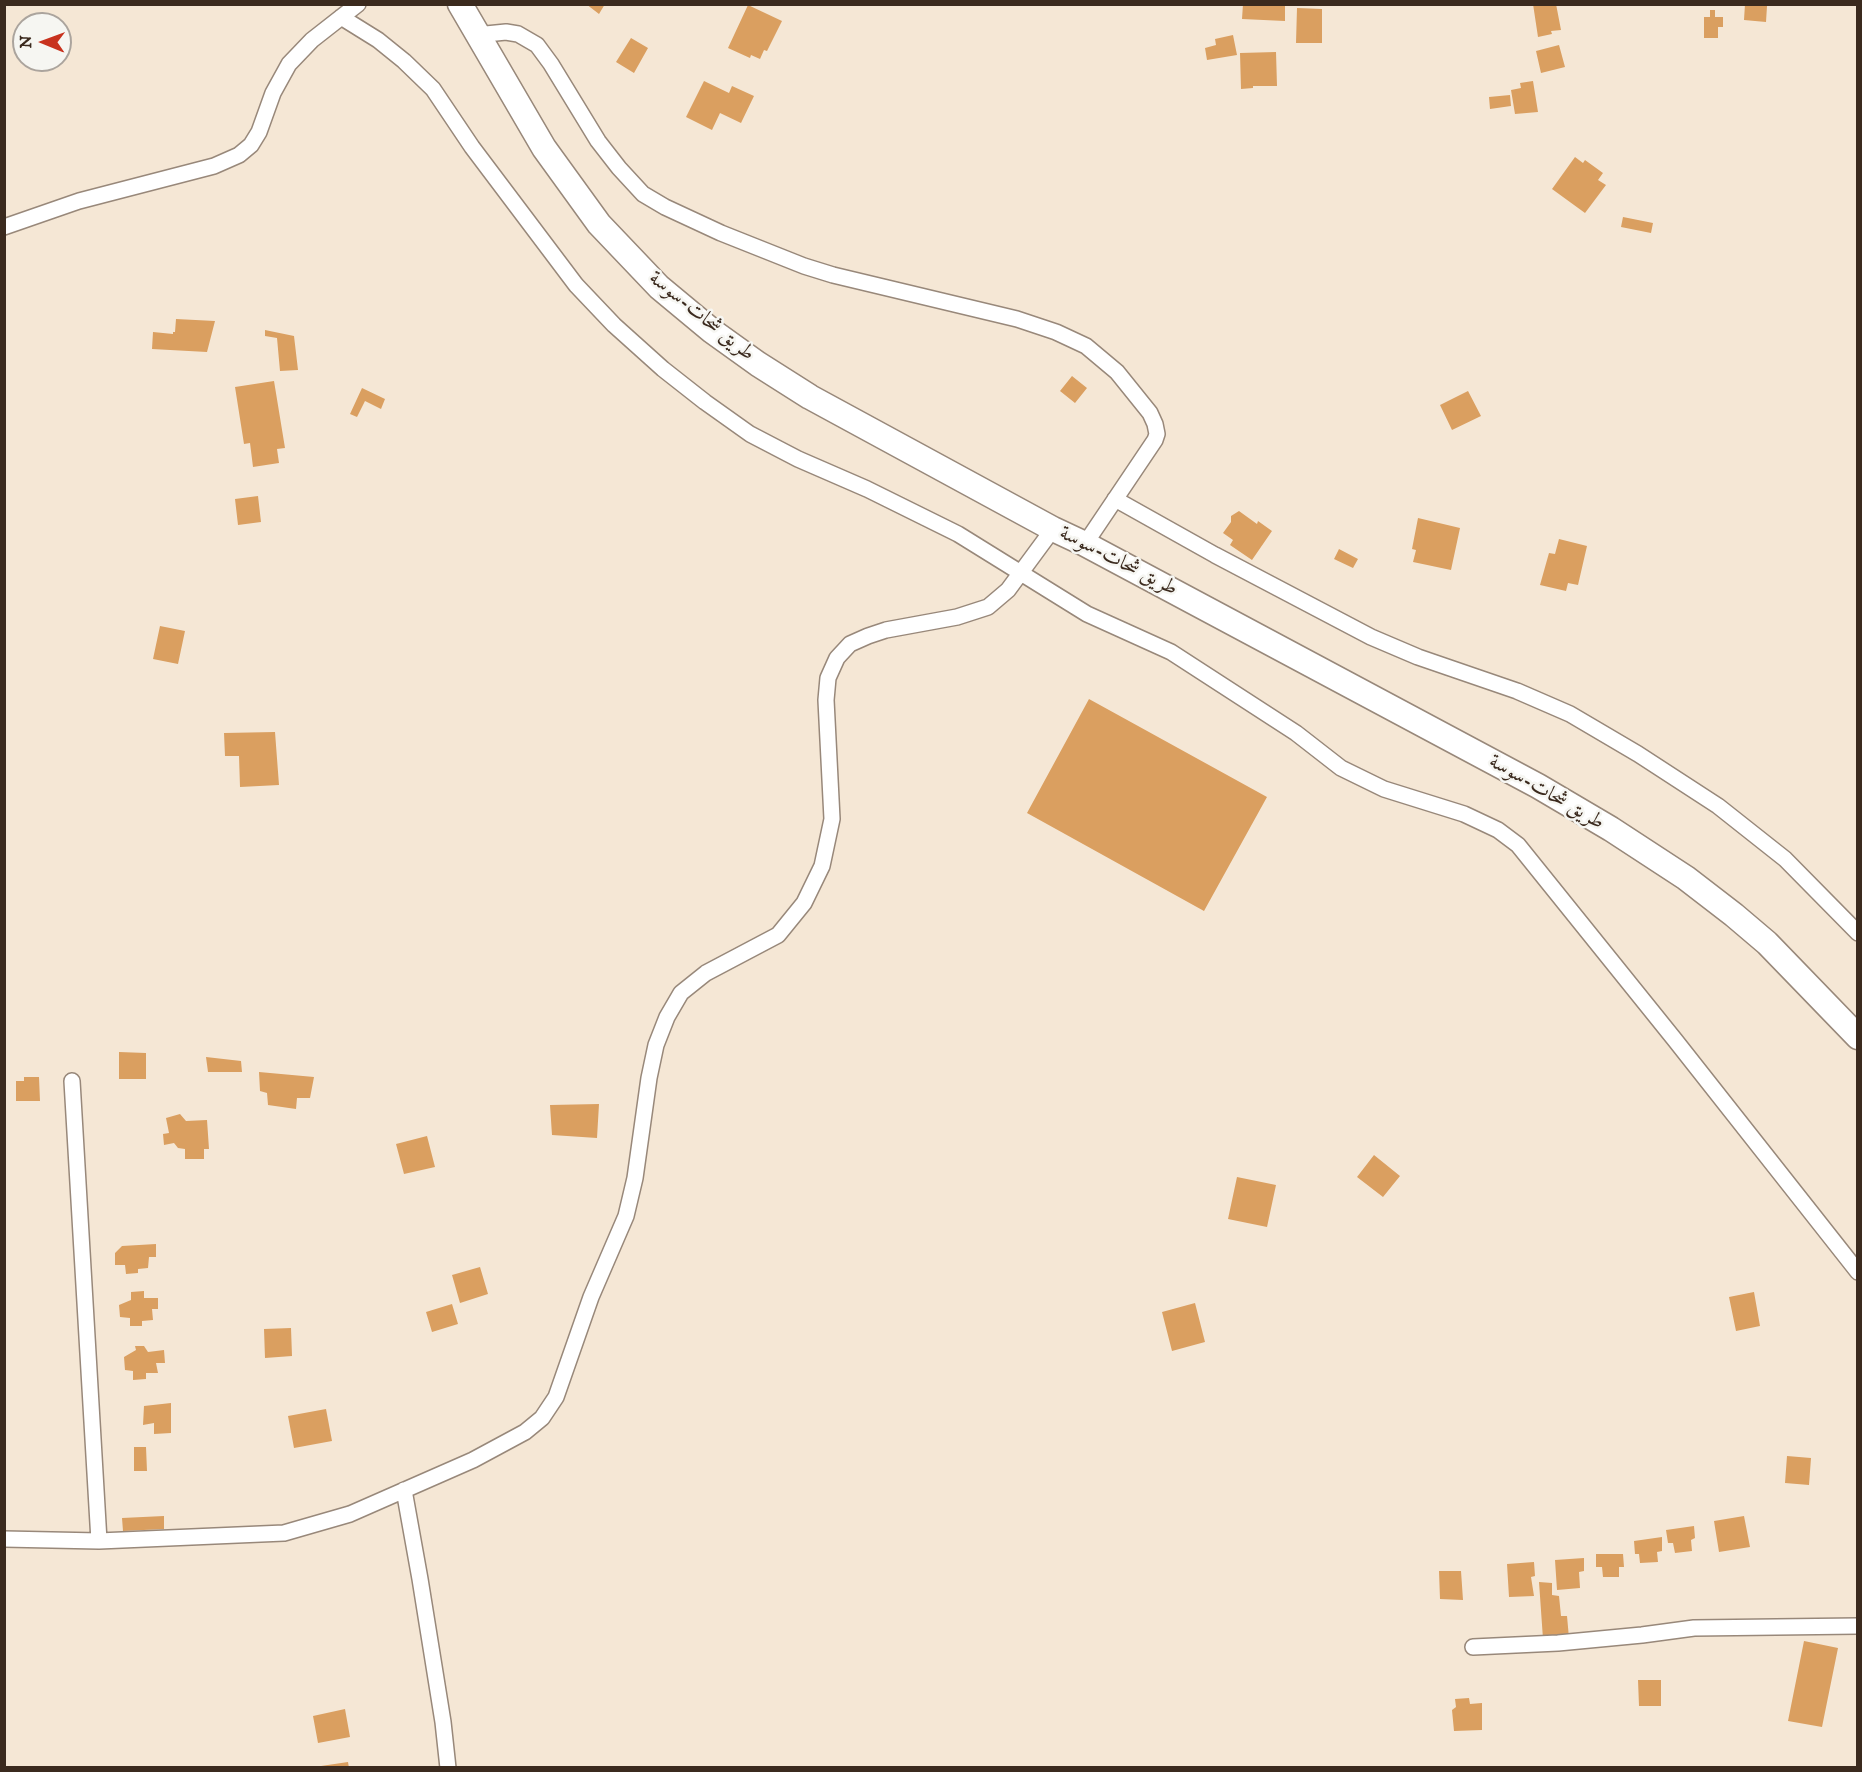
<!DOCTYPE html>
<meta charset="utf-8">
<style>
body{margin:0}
#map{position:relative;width:1862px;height:1772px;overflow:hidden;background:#f5e7d5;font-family:"IM FELL DW Pica",serif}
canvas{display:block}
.frame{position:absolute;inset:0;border:6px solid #3b2a1e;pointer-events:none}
.north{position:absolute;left:12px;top:12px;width:60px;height:60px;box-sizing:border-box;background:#f6f6f2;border:2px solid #aba49d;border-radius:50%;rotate:271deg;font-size:16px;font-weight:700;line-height:24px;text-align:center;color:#3b2a1e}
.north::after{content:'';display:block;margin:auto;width:21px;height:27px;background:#c8321e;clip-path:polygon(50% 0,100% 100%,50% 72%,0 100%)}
</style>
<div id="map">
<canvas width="1862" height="1772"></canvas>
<div class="frame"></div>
<div class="north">N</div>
</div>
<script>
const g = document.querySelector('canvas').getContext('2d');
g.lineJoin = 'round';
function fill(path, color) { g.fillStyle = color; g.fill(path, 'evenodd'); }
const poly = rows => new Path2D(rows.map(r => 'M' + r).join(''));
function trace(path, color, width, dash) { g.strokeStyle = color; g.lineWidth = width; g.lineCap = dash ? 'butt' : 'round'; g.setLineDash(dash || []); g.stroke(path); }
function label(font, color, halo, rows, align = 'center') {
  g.font = font + ' "IM FELL DW Pica",Amiri,serif'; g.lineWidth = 5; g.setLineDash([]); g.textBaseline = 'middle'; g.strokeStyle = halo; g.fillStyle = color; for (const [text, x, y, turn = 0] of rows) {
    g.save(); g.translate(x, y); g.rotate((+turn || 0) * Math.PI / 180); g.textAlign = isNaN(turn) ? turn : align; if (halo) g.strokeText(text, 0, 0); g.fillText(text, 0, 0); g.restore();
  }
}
const building = poly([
 [586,4,605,4,599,14],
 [1243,4,1285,4,1285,21,1242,19],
 [1533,4,1556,4,1561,30,1551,31,1552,34,1538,37],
 [1745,4,1767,6,1766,22,1744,20],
 [748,5,782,21,767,51,764,50,760,59,751,55,750,58,728,48],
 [1297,8,1322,9,1322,43,1296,43],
 [1710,10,1715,10,1715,17,1723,17,1723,27,1718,27,1718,38,1704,38,1704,17,1710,17],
 [1233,35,1237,55,1207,60,1205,48,1216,45,1215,39],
 [631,38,648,48,634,73,616,62],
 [1559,45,1565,67,1541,73,1536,51],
 [1276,52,1277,86,1253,86,1253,88,1241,89,1240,53],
 [704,81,729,93,732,86,754,96,741,123,720,113,712,130,686,117],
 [1533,81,1538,112,1515,114,1511,90,1521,88,1520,83],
 [1510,95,1511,106,1490,109,1489,97],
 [1575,157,1583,163,1585,160,1603,173,1598,180,1606,185,1585,213,1552,189],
 [1623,217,1653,223,1651,233,1621,227],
 [176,319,215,321,207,352,152,349,153,332,173,334,173,332,175,332],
 [265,330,294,336,298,370,280,371,277,338,265,336],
 [1072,376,1087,388,1075,403,1060,391],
 [274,381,285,448,277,449,279,463,253,467,250,443,244,444,235,387],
 [362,388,385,399,381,409,365,401,357,417,350,414],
 [1468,391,1481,416,1452,430,1440,405],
 [258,496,261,522,238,525,235,499],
 [1239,511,1257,524,1258,521,1272,531,1252,560,1230,545,1233,540,1223,533,1231,522,1231,516],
 [1418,518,1460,528,1451,570,1413,562,1416,550,1412,549],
 [1559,539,1587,546,1578,585,1568,583,1566,591,1540,585,1549,553,1555,554],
 [1339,549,1358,559,1353,568,1334,559],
 [160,626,185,631,178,664,153,659],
 [1089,699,1267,797,1204,911,1027,813],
 [275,732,279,785,240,787,239,756,225,756,224,733],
 [119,1052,146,1053,146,1079,119,1079],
 [206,1057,241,1061,242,1072,208,1072],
 [259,1072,314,1077,310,1098,297,1098,296,1109,268,1105,267,1093,260,1091],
 [24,1077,39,1077,40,1101,16,1101,16,1081,24,1081],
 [599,1104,597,1138,552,1135,550,1105],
 [180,1114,186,1121,207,1120,209,1149,204,1149,204,1159,185,1159,185,1149,178,1148,174,1143,164,1145,163,1134,169,1133,166,1118],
 [427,1136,435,1167,404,1174,396,1144],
 [1374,1155,1400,1176,1383,1197,1357,1177],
 [1237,1177,1276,1185,1267,1227,1228,1219],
 [156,1244,156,1257,149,1257,148,1268,138,1269,138,1273,126,1274,125,1265,115,1265,115,1253,122,1246],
 [480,1267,488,1294,460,1303,452,1275],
 [144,1291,144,1298,158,1298,158,1309,152,1309,153,1320,142,1321,142,1326,130,1326,130,1318,120,1317,119,1305,131,1300,131,1292],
 [1754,1292,1760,1326,1736,1331,1729,1297],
 [1195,1303,1205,1342,1172,1351,1162,1312],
 [452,1304,458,1324,432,1332,426,1312],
 [291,1328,292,1356,265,1358,264,1329],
 [135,1346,144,1346,148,1352,164,1350,165,1363,156,1363,158,1373,146,1373,146,1379,133,1380,133,1371,125,1370,124,1357,136,1350],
 [171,1403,171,1433,154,1434,154,1423,143,1425,144,1406],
 [326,1409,332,1441,294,1448,288,1416],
 [134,1447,146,1447,147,1471,134,1471],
 [1787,1456,1811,1458,1809,1485,1785,1483],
 [164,1516,164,1529,123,1531,122,1518],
 [1744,1516,1750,1547,1719,1552,1714,1521],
 [1694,1526,1695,1538,1691,1540,1692,1551,1675,1553,1673,1543,1668,1543,1666,1530],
 [1662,1537,1662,1551,1657,1552,1658,1562,1640,1563,1639,1554,1635,1554,1634,1541],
 [1596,1554,1623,1554,1624,1567,1619,1567,1619,1577,1603,1577,1602,1567,1596,1567],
 [1584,1558,1584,1571,1579,1572,1580,1588,1557,1590,1555,1560],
 [1534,1562,1535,1576,1531,1577,1534,1596,1509,1597,1507,1564],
 [1439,1571,1461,1571,1463,1600,1440,1599],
 [1539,1582,1552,1583,1552,1595,1559,1596,1561,1616,1567,1616,1569,1638,1543,1639],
 [1804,1641,1838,1648,1822,1727,1788,1721],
 [1638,1680,1661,1680,1661,1706,1639,1706],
 [1469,1698,1470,1704,1482,1703,1482,1730,1454,1731,1452,1710,1456,1707,1455,1699],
 [345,1709,350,1737,318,1743,313,1716],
 [348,1762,349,1768,321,1768,321,1766]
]);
const minor = poly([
 [341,17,378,40,404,61,433,89,472,147,576,285,614,325,663,369,705,402,750,434,798,459,867,489,958,534,1087,614,1171,652,1296,733,1341,768,1384,789,1464,814,1498,830,1518,845,1675,1040,1858,1272],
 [476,35,506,32,518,34,537,45,551,64,598,141,619,168,643,194,665,207,721,233,804,266,833,275,1017,319,1056,332,1086,346,1117,372,1150,413,1155,424,1157,434,1155,440,1085,544],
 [4,227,79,201,214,166,239,155,251,145,259,132,273,93,289,64,312,40,358,4],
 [1115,499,1215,555,1371,637,1418,657,1517,691,1570,714,1638,754,1718,806,1785,859,1858,933],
 [72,1081,99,1541],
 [404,1490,420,1579,443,1722,448,1768],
 [4,1539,99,1541,284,1533,350,1514,473,1460,525,1432,542,1418,556,1397,591,1297,626,1216,635,1178,649,1078,656,1045,667,1017,681,993,706,973,778,935,804,903,822,866,832,819,826,700,828,678,837,658,850,644,868,636,886,630,957,617,988,607,1008,590,1053,529],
 [1473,1647,1558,1643,1642,1635,1694,1628,1858,1626]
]);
const primary = poly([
 [460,4,544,148,599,224,659,287,712,331,758,364,810,397,1053,529,1085,544,1538,786,1611,829,1686,878,1734,915,1767,943,1858,1037]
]);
const streetNames = [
 ["طريق شحات-سوسة",701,317,39],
 ["طريق شحات-سوسة",1118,562,27],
 ["طريق شحات-سوسة",1546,793,30]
];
fill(building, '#da9f60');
trace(minor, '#98887a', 18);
trace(primary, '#98887a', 27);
trace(minor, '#fff', 15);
trace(primary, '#fff', 24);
label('21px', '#3b2a1e', '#f6f6f2', streetNames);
</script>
